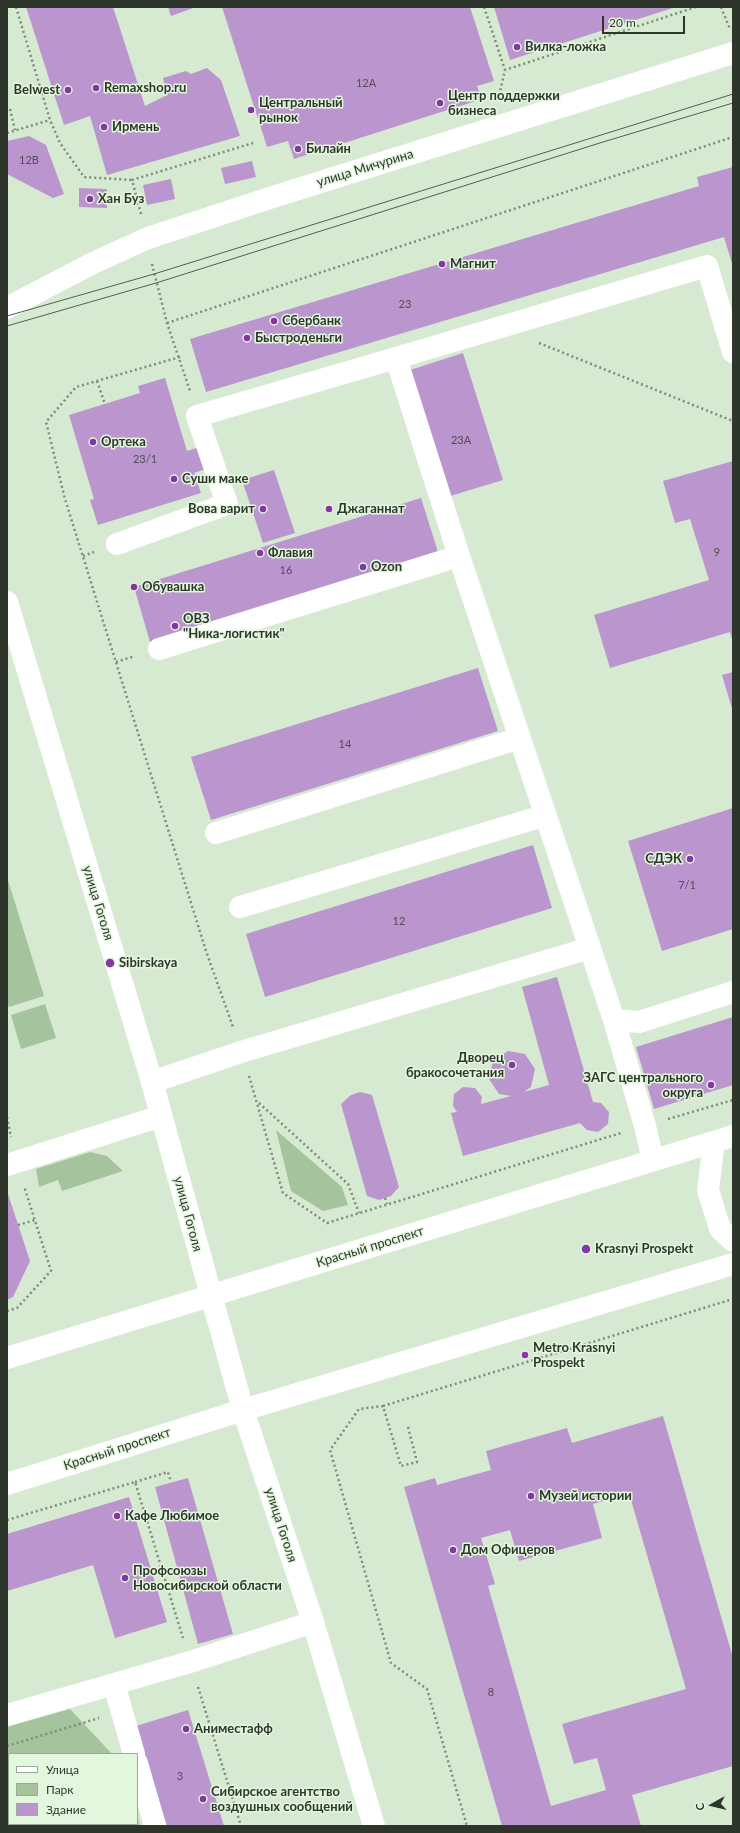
<!DOCTYPE html>
<meta charset="utf-8">
<style>
body{margin:0}
#map{position:relative;width:740px;height:1833px;overflow:hidden;background:#d6ead1;font-family:Lato,sans-serif}
canvas{display:block}
.frame{position:absolute;inset:0;border:8px solid #2e362c;pointer-events:none}
.legend{position:absolute;left:8px;top:1753px;width:130px;height:72px;box-sizing:border-box;background:#e3f7de;border:1px solid #9baa97;margin:0;padding:5px 7px;list-style:none;font-size:12px;color:#2e362c}
.legend li{display:flex;align-items:center;gap:8px;height:20px}
.legend b{width:20px;border:1px solid #9baa97}
.north{position:absolute;left:692px;top:1785px;width:40px;height:40px;-webkit-text-stroke:3px #e3f7de;paint-order:stroke;rotate:262deg;font-size:11px;font-weight:700;line-height:16px;text-align:center;color:#2e362c}
.north::after{content:'';display:block;margin:auto;width:14px;height:18px;background:#2e362c;clip-path:polygon(50% 0,100% 100%,50% 72%,0 100%)}
.scale{position:absolute;left:602px;top:16px;width:83px;height:18px;box-sizing:border-box;border:2px solid #2e362c;border-top:0;padding-left:5px;font-size:12px;line-height:14px;white-space:nowrap;color:#2e362c;-webkit-text-stroke:3px #e3f7de;paint-order:stroke}
</style>
<div id="map">
<canvas width="740" height="1833"></canvas>
<div class="frame"></div>
<ul class="legend">
<li><b style="height:5px;background:#fff"></b>Улица</li>
<li><b style="height:11px;background:#a5c49d"></b>Парк</li>
<li><b style="height:11px;background:#bb95cd"></b>Здание</li>
</ul>
<div class="north">С</div>
<div class="scale">20 m</div>
</div>
<script>
const g = document.querySelector('canvas').getContext('2d');
g.lineJoin = 'round';
function fill(path, color) { g.fillStyle = color; g.fill(path, 'evenodd'); }
const poly = rows => new Path2D(rows.map(r => 'M' + r).join(''));
function trace(path, color, width, dash) { g.strokeStyle = color; g.lineWidth = width; g.lineCap = dash ? 'butt' : 'round'; g.setLineDash(dash || []); g.stroke(path); }
function label(font, color, halo, rows, align = 'center') {
  g.font = font + ' Lato,sans-serif'; g.lineWidth = 3; g.setLineDash([]); g.textBaseline = 'middle'; g.strokeStyle = halo; g.fillStyle = color; for (const [text, x, y, turn = 0] of rows) {
    g.save(); g.translate(x, y); g.rotate((+turn || 0) * Math.PI / 180); g.textAlign = isNaN(turn) ? turn : align; if (halo) g.strokeText(text, 0, 0); g.fillText(text, 0, 0); g.restore();
  }
}
const green = poly([
 [7,877,44,996,9,1007,7,1001],
 [45,1004,56,1038,21,1049,11,1015],
 [276,1130,342,1187,348,1205,323,1211,291,1191],
 [90,1152,107,1156,123,1171,62,1191,58,1180,39,1187,36,1169],
 [70,1709,112,1754,9,1754,9,1781,7,1778,7,1727],
 [137,1815,140,1826,36,1826,35,1824,137,1824]
]);
const building = poly([
 [26,7,113,7,145,106,167,95,163,78,186,71,191,74,207,68,221,80,240,136,107,175,90,116,64,125],
 [168,7,196,7,171,16],
 [222,7,470,7,494,81,477,86,482,99,294,159,288,141,267,147],
 [494,7,676,7,510,60],
 [29,136,46,145,64,194,53,198,7,174,7,141],
 [252,161,256,177,225,184,221,168],
 [733,167,733,267,724,237,206,392,190,339,699,186,697,177],
 [171,179,175,199,147,205,143,185],
 [79,188,107,189,107,208,79,207],
 [463,353,503,480,450,496,410,370],
 [165,378,187,451,203,446,209,468,194,473,201,493,98,525,90,500,94,499,69,415,140,393,138,386],
 [733,461,733,642,730,632,610,668,594,615,709,580,690,519,675,523,663,481],
 [274,470,295,533,263,543,242,480],
 [421,498,438,552,150,642,134,587],
 [478,668,498,731,211,820,191,757],
 [733,672,733,712,722,675],
 [733,808,733,929,662,951,628,841],
 [533,845,552,908,265,997,246,934],
 [557,977,593,1102,601,1103,609,1112,608,1124,598,1132,587,1130,580,1123,463,1156,451,1113,457,1112,453,1106,454,1094,463,1087,475,1088,482,1097,481,1104,511,1096,499,1094,489,1079,493,1061,508,1051,525,1054,535,1069,531,1087,524,1092,549,1085,522,987],
 [733,1017,733,1085,654,1109,636,1047],
 [360,1092,372,1095,399,1187,391,1196,379,1200,367,1196,341,1104,351,1095],
 [7,1191,30,1261,13,1297,7,1300],
 [663,1416,733,1658,733,1766,632,1795,641,1826,502,1826,404,1487,435,1478,437,1485,491,1470,486,1451,567,1428,572,1443],
 [629,1493,686,1689,562,1724,574,1764,597,1758,606,1790,551,1806,488,1586,495,1584,481,1538,510,1530,519,1561,602,1538,593,1504],
 [188,1478,233,1634,198,1644,155,1487],
 [129,1497,167,1622,115,1638,93,1565,7,1591,7,1534],
 [188,1710,224,1826,167,1826,136,1726]
]);
const path = poly([
 [16,7,50,120,60,143,84,177,132,180],
 [484,7,505,70],
 [721,7,730,29],
 [498,100,505,70,696,7],
 [10,109,15,130],
 [7,133,50,120],
 [141,214,132,180,253,143],
 [152,264,167,323,190,391],
 [167,323,733,137],
 [539,343,733,421],
 [180,357,76,387,46,422,65,499,206,951,233,1027],
 [97,381,105,404],
 [83,556,94,552],
 [116,662,135,656],
 [249,1076,283,1193,327,1223,621,1133],
 [259,1103,348,1184,359,1213],
 [7,1117,11,1137],
 [668,1119,733,1100],
 [385,1198,387,1204],
 [18,1225,35,1220],
 [7,1311,17,1308,51,1271,24,1186],
 [383,1406,733,1299],
 [408,1427,417,1462,401,1466,383,1406,359,1409,330,1450,391,1663,427,1689,467,1826],
 [135,1482,168,1472,171,1482],
 [7,1520,135,1482,183,1638],
 [198,1687,241,1826],
 [7,1746,99,1718]
]);
const minor = poly([
 [7,308,93,263,148,238,276,196,733,53],
 [117,544,227,504,197,416,396,358],
 [159,649,459,556],
 [216,833,520,738],
 [240,907,546,815],
 [590,948,459,556,396,358,707,266,733,352],
 [614,1020,639,1022,733,992],
 [152,1082,241,1052,590,948,614,1020,645,1126,653,1160],
 [7,1165,161,1116],
 [114,1684,134,1754],
 [7,1715,190,1662,313,1622],
 [137,1763,155,1826]
]);
const major = poly([
 [7,602,152,1082,243,1410,313,1622,374,1826],
 [714,1142,708,1190,720,1229,733,1241],
 [7,1358,733,1136],
 [7,1484,243,1410,733,1264]
]);
const tram = poly([
 [7,316,154,274,733,94],
 [7,326,156,283,603,142,733,103]
]);
const markers = [
 [517,47,4,"#8535a5"],
 [96,88,4,"#8535a5"],
 [68,90,4,"#8535a5"],
 [440,103,4,"#8535a5"],
 [251,110,4,"#8535a5"],
 [104,127,4,"#8535a5"],
 [298,149,4,"#8535a5"],
 [90,199,4,"#8535a5"],
 [442,264,4,"#8535a5"],
 [274,321,4,"#8535a5"],
 [247,338,4,"#8535a5"],
 [93,442,4,"#8535a5"],
 [174,479,4,"#8535a5"],
 [263,509,4,"#8535a5"],
 [329,509,4,"#8535a5"],
 [260,553,4,"#8535a5"],
 [363,567,4,"#8535a5"],
 [134,587,4,"#8535a5"],
 [175,626,4,"#8535a5"],
 [690,859,4,"#8535a5"],
 [110,963,5,"#8535a5"],
 [512,1065,4,"#8535a5"],
 [711,1085,4,"#8535a5"],
 [586,1249,5,"#8535a5"],
 [525,1355,4,"#8535a5"],
 [531,1496,4,"#8535a5"],
 [117,1516,4,"#8535a5"],
 [453,1550,4,"#8535a5"],
 [125,1578,4,"#8535a5"],
 [186,1729,4,"#8535a5"],
 [203,1799,4,"#8535a5"]
];
const numberNames = [
 ["12А",366,83],
 ["12В",29,160],
 ["23",405,304],
 ["23А",461,440],
 ["23/1",145,459],
 ["9",717,552],
 ["16",286,570],
 ["14",345,744],
 ["7/1",687,885],
 ["12",399,921],
 ["8",491,1692],
 ["3",180,1776]
];
const poiNames = [
 ["Вилка-ложка",525,47],
 ["Remaxshop.ru",104,88],
 ["Belwest",60,90,"right"],
 ["Центр поддержки",448,96],
 ["бизнеса",448,111],
 ["Центральный",259,103],
 ["рынок",259,118],
 ["Ирмень",112,127],
 ["Билайн",306,149],
 ["Хан Буз",98,199],
 ["Магнит",450,264],
 ["Сбербанк",282,321],
 ["Быстроденьги",255,338],
 ["Ортека",101,442],
 ["Суши маке",182,479],
 ["Вова варит",255,509,"right"],
 ["Джаганнат",337,509],
 ["Флавия",268,553],
 ["Ozon",371,567],
 ["Обувашка",142,587],
 ["ОВЗ",183,619],
 ["\"Ника-логистик\"",183,634],
 ["СДЭК",682,859,"right"],
 ["Sibirskaya",119,963],
 ["Дворец",504,1058,"right"],
 ["бракосочетания",504,1073,"right"],
 ["ЗАГС центрального",703,1078,"right"],
 ["округа",703,1093,"right"],
 ["Krasnyi Prospekt",595,1249],
 ["Metro Krasnyi",533,1348],
 ["Prospekt",533,1363],
 ["Музей истории",539,1496],
 ["Кафе Любимое",125,1516],
 ["Дом Офицеров",461,1550],
 ["Профсоюзы",133,1571],
 ["Новосибирской области",133,1586],
 ["Аниместафф",194,1729],
 ["Сибирское агентство",211,1792],
 ["воздушных сообщений",211,1807]
];
const streetNames = [
 ["улица Мичурина",365,168,-17],
 ["улица Гоголя",98,903,73],
 ["улица Гоголя",188,1214,75],
 ["Красный проспект",370,1247,-17],
 ["Красный проспект",117,1449,-18],
 ["улица Гоголя",281,1525,72]
];
fill(green, '#a5c49d');
fill(building, '#bb95cd');
trace(path, '#7d8b79', 2.5, [2, 3]);
trace(minor, '#fff', 22);
trace(major, '#fff', 22);
trace(tram, '#525c4f', 1);
for (const [x, y, r, color] of markers) { const dot = new Path2D(); dot.arc(x, y, r, 0, 2 * Math.PI); g.fillStyle = color; g.fill(dot); trace(dot, '#e3f7de', 1.5); }
label('11px', '#514e54', null, numberNames);
label('bold 13px', '#2e362c', '#e3f7de', poiNames, 'left');
label('13px', '#2e362c', '#e3f7de', streetNames);
</script>
